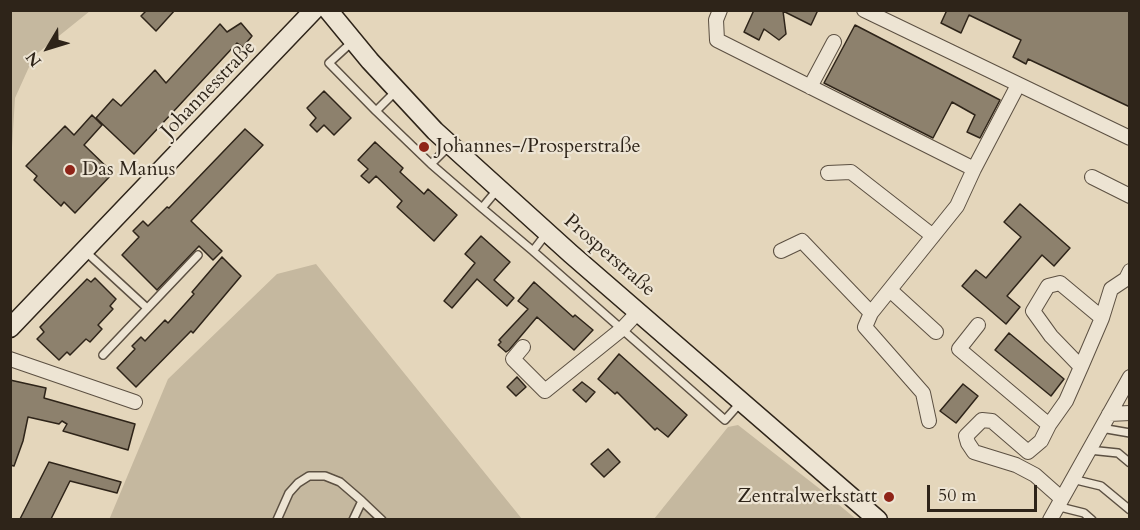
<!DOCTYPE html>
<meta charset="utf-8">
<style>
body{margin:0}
#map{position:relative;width:1140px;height:530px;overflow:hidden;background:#e4d6bb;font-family:Cardo,serif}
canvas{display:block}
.frame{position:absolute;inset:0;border:12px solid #2e2419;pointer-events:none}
.north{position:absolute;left:18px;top:18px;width:60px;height:60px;-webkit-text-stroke:4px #ede4d3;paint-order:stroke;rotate:232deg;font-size:16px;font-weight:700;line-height:24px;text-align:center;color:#2e2419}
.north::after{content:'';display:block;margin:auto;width:21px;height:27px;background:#2e2419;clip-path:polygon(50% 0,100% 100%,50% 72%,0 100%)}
.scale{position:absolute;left:927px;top:485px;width:110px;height:27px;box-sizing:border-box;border:3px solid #2e2419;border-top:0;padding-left:8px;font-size:18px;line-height:21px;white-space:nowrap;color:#2e2419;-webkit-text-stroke:4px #ede4d3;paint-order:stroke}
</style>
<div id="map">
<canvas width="1140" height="530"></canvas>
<div class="frame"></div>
<div class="north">N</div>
<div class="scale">50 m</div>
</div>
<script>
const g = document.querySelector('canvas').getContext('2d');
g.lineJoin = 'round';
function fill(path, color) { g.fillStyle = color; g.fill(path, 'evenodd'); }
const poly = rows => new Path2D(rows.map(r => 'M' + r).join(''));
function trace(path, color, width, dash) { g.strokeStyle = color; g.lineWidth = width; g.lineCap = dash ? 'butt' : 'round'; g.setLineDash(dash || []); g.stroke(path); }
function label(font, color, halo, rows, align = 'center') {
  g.font = font + ' Cardo,serif'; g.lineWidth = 4.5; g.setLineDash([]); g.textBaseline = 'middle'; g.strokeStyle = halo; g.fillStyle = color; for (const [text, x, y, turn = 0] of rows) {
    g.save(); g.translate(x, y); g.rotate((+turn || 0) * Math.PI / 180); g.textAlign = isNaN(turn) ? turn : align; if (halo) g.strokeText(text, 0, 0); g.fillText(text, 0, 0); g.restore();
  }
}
const green = poly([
 [11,10,90,11,34,56,15,98,11,164],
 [316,264,522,519,109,520,168,379,277,274],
 [738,425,820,489,856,519,654,519,728,427]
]);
const building = poly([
 [147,10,175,10,156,31,141,16,147,10],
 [754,10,818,10,811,25,783,11,786,34,779,40,764,29,759,40,744,32,754,10],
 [947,10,1130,10,1130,107,1028,59,1026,64,1013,57,1021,40,969,15,961,33,941,23,947,10],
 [241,23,252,36,243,47,237,43,134,154,96,118,113,99,121,106,155,70,166,83,220,24,227,32,241,23],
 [855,25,1000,100,980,138,967,132,975,115,952,102,933,138,824,83,855,25],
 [324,91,351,118,334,135,324,125,317,132,310,125,316,118,307,108,324,91],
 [92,115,102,125,84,145,113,173,75,213,64,202,61,206,34,180,37,176,26,166,65,126,74,135,92,115],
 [245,129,263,145,191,221,222,251,213,260,199,246,157,290,122,255,139,237,133,231,143,221,148,226,167,207,169,208,245,129],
 [375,142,403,168,400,172,424,194,428,189,457,215,434,241,397,207,402,201,376,176,369,183,361,176,368,169,358,160,375,142],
 [1020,204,1070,248,1054,266,1042,255,1007,296,1020,307,1006,324,962,286,976,270,986,278,1021,237,1004,222,1020,204],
 [481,236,510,262,494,280,514,298,507,306,477,279,452,308,444,301,475,263,465,254,481,236],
 [222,257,241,276,193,333,191,331,136,387,117,368,135,349,132,346,141,337,145,341,165,320,168,323,194,294,192,292,222,257],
 [95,278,116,299,110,306,113,309,98,325,102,329,90,342,86,339,70,355,67,352,59,360,37,339,44,332,40,327,87,279,91,282,95,278],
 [534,282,573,317,575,315,593,330,574,350,537,317,509,350,506,352,498,345,501,342,499,340,528,309,518,301,534,282],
 [1009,333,1064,379,1051,396,995,350,1009,333],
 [619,354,687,415,668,437,657,428,655,430,617,392,615,394,598,379,619,354],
 [517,377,526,387,516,396,507,387,517,377],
 [10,380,46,388,44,398,135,424,128,450,63,431,67,424,62,421,59,424,28,417,23,441,14,466,10,465,10,380],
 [582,382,595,392,586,402,573,390,582,382],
 [963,384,978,396,956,423,940,411,963,384],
 [608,449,620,462,604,477,591,464,608,449],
 [49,462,121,482,117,493,70,481,51,519,20,519,49,462]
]);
const lane = poly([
 [353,41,329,63,376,111,395,92],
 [376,111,431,164,449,146],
 [431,164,482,208,497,190],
 [482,208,533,251,546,234],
 [85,251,147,308],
 [533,251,725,420,741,402],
 [103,355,198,255],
 [1101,428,1130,433],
 [1089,450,1118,453,1130,463],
 [1072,479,1101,486,1130,510],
 [362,501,382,520],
 [1056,506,1084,513,1092,520],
 [277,520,289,493,298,483,309,476,325,476,340,482,362,501,353,520]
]);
const street = poly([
 [720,10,716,20,717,40,974,169,1018,85],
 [864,10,1130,138],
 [810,87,834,42],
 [828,173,851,172,933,236],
 [1092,177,1130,196],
 [781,251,802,241,871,313,957,206,974,169],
 [890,290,936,332],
 [871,313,865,327,923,393,929,421],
 [1102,318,1111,289,1126,279,1130,271],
 [978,325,959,349,1049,425,1041,441,1028,452,992,421,982,420,966,436,968,443,974,452,1016,465,1035,475,1061,498],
 [523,347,513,359,545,391,622,329,638,312],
 [10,359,135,402],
 [1109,414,1130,413],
 [1049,425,1066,401,1081,367,1051,336,1033,311,1048,286,1060,283,1102,318,1081,367],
 [1050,520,1130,377]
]);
const secondary = poly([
 [328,10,370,61,435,131,571,254,878,520],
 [10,328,314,10]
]);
const markers = [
 [424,147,6,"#8f2418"],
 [70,170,6,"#8f2418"],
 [889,497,6,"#8f2418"]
];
const streetNames = [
 ["Johannesstraße",209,90,-46],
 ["Prosperstraße",609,256,41]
];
const poiNames = [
 ["Johannes-/Prosperstraße",436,147],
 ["Das Manus",82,170],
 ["Zentralwerkstatt",877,497,"right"]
];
fill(green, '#c5b89f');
fill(building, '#8d816d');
trace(building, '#2e2419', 1.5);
trace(lane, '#5c5042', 10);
trace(street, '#5c5042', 16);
trace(secondary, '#2e2419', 21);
trace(lane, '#ede4d3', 7);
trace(street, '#ede4d3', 14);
trace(secondary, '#ede4d3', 18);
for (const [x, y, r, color] of markers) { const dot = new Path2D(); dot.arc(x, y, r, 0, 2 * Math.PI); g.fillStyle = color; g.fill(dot); trace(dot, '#ede4d3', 2); }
label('20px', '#2e2419', '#ede4d3', streetNames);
label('20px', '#2e2419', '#ede4d3', poiNames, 'left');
</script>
